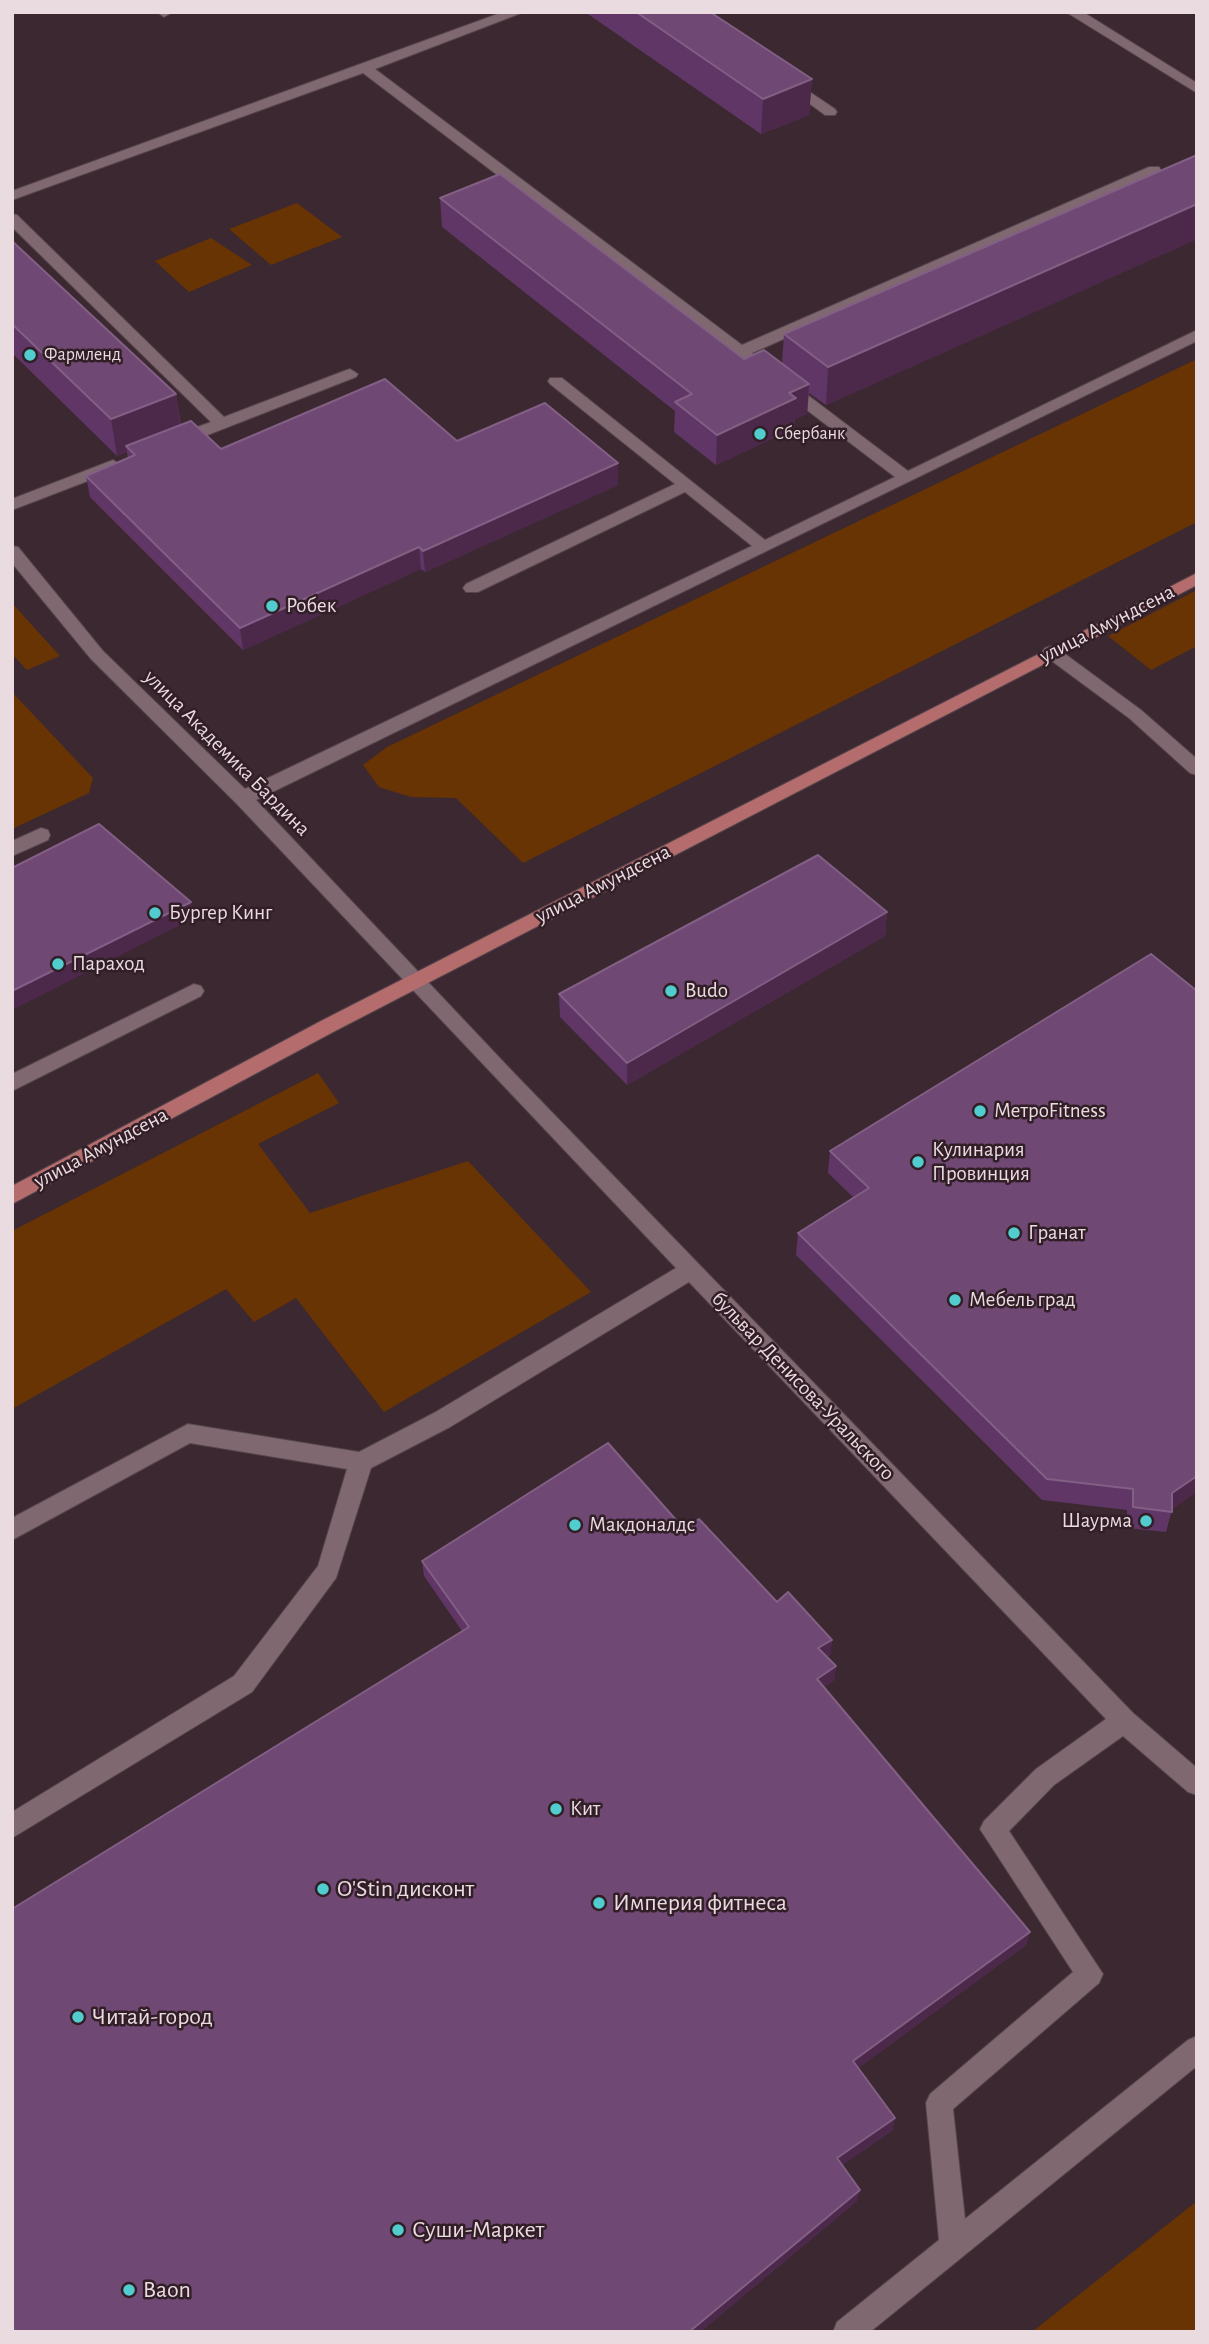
<!DOCTYPE html>
<meta charset="utf-8">
<style>
body{margin:0}
#map{position:relative;width:1209px;height:2344px;overflow:hidden;background:#3c2830;font-family:"Alegreya Sans",sans-serif}
canvas{display:block}
.frame{position:absolute;inset:0;border:14px solid #e9dbe0;pointer-events:none}
</style>
<div id="map">
<canvas width="1209" height="2344"></canvas>
<div class="frame"></div>
</div>
<script>
const g = document.querySelector('canvas').getContext('2d');
g.lineJoin = 'round';
function fill(path, color) { g.fillStyle = color; g.fill(path, 'evenodd'); }
const poly = rows => new Path2D(rows.map(r => 'M' + r).join(''));
function trace(path, color, width, dash) { g.strokeStyle = color; g.lineWidth = width; g.lineCap = dash ? 'butt' : 'round'; g.setLineDash(dash || []); g.stroke(path); }
function label(font, color, halo, rows, align = 'center') {
  g.font = font + ' "Alegreya Sans",sans-serif'; g.lineWidth = 5; g.setLineDash([]); g.textBaseline = 'middle'; g.strokeStyle = halo; g.fillStyle = color; for (const [text, x, y, turn = 0] of rows) {
    g.save(); g.translate(x, y); g.rotate((+turn || 0) * Math.PI / 180); g.textAlign = isNaN(turn) ? turn : align; if (halo) g.strokeText(text, 0, 0); g.fillText(text, 0, 0); g.restore();
  }
}
const green = poly([
 [297,203,342,237,271,265,229,229],
 [211,238,252,265,189,292,155,261],
 [1197,359,1197,522,523,863,456,798,411,797,379,787,363,765,387,747],
 [1197,590,1197,646,1151,670,1108,636],
 [12,603,60,656,27,670,12,654],
 [12,692,93,778,89,793,12,829],
 [318,1073,339,1103,258,1144,310,1213,468,1161,591,1292,384,1412,296,1298,254,1322,226,1289,12,1409,12,1231],
 [1197,2201,1197,2332,1032,2332]
]);
const minor = poly([
 [157,12,171,12,171,13,164,17,157,12],
 [503,12,524,12,375,69,742,345,1149,167,1159,167,1161,170,1159,173,752,353,908,471,1197,330,1197,341,256,800,513,1072,1133,1713,1197,1768,1197,1795,1188,1792,1123,1736,1054,1785,1009,1831,1103,1974,1099,1983,953,2109,965,2219,1188,2040,1197,2036,1197,2066,870,2332,833,2332,837,2322,939,2240,926,2103,930,2094,1073,1972,980,1829,984,1821,1036,1769,1106,1719,689,1282,450,1427,371,1468,336,1578,252,1692,12,1838,12,1812,234,1676,318,1566,347,1469,190,1443,12,1540,12,1518,188,1424,359,1452,434,1413,676,1268,236,803,91,659,12,563,12,546,18,547,103,651,245,789,752,546,685,492,478,592,466,592,463,588,466,584,675,484,550,384,548,381,550,378,562,378,765,540,895,477,363,73,12,200,12,191,503,12],
 [1066,12,1083,12,1197,83,1197,93,1066,12],
 [789,78,835,109,837,112,835,115,825,115,784,85,782,82,789,78],
 [12,214,17,215,224,417,344,371,350,369,358,374,356,377,182,445,170,445,168,441,170,437,211,422,12,227,12,214],
 [113,460,121,465,119,469,12,510,12,499,113,460],
 [1051,646,1057,648,1141,710,1197,759,1197,775,1190,773,1129,718,1045,656,1042,652,1045,648,1051,646],
 [41,828,48,830,50,835,48,840,12,856,12,841,41,828],
 [194,984,201,986,204,991,201,996,12,1091,12,1074,194,984]
]);
const major = poly([
 [1197,573,1197,585,335,1031,12,1204,12,1186,321,1021,1197,573]
]);
const wall = poly([
 [585,12,710,12,812,79,809,115,761,134],
 [1197,155,1197,239,826,405,809,393,807,414,795,419,795,428,716,465,674,432,675,411,442,227,440,198,744,359,782,363,784,334],
 [12,241,176,394,181,425,221,449,457,441,618,463,618,485,425,572,421,569,243,650,90,497,86,476,128,459,127,452,117,456,12,353],
 [887,912,885,936,627,1085,560,1017,559,994],
 [1151,954,1172,1510,1166,1532,1127,1528,1127,1510,1042,1500,796,1255,798,1233,854,1198,828,1173,830,1151],
 [684,1529,777,1602,832,1640,830,1655,827,1657,836,1666,834,1680,824,1687,1030,1932,1026,1945,858,2068,893,2130,842,2165,857,2201,700,2332,12,2332,462,1631,424,1576,422,1561]
]);
const shadedWall = poly([
 [812,79,809,115,761,134,763,99],
 [1197,204,1197,239,826,405,828,367],
 [809,384,807,414,795,419,795,428,716,465,717,435,789,393],
 [176,394,181,431,126,446,127,452,117,456,111,419],
 [618,463,618,485,425,572,423,551],
 [419,547,421,569,243,650,240,628],
 [191,902,194,918,12,1010,12,991],
 [887,912,885,936,627,1085,627,1063],
 [1197,1476,1197,1492,1170,1511,1172,1493],
 [832,1640,830,1655,817,1662,818,1648],
 [836,1666,834,1680,816,1693,817,1679],
 [1030,1932,1026,1945,851,2073,853,2061],
 [895,2118,893,2130,835,2170,837,2158],
 [860,2190,857,2201,700,2332,689,2332]
]);
const building = poly([
 [636,12,710,12,812,79,763,99,636,12],
 [1197,155,1197,204,828,367,784,334,1197,155],
 [500,174,744,359,764,350,809,384,789,393,796,398,717,435,675,402,692,394,440,198,500,174],
 [12,241,176,394,111,419,12,324,12,241],
 [385,379,457,441,545,403,618,463,423,551,419,547,240,628,86,476,135,455,126,446,191,421,221,449,385,379],
 [99,824,191,902,12,991,12,868,99,824],
 [818,855,887,912,627,1063,559,994,818,855],
 [1151,954,1197,991,1197,1476,1172,1493,1172,1512,1133,1507,1133,1489,1047,1479,798,1233,869,1188,830,1151,1151,954],
 [608,1443,684,1529,699,1519,777,1602,788,1592,832,1640,818,1648,836,1666,817,1679,1030,1932,853,2061,895,2118,837,2158,860,2190,689,2332,12,2332,12,1909,469,1627,422,1561,608,1443]
]);
const markers = [
 [30,355,7,"#52cdcf"],
 [760,434,7,"#52cdcf"],
 [272,606,7,"#52cdcf"],
 [155,913,7,"#52cdcf"],
 [58,964,7,"#52cdcf"],
 [671,991,7,"#52cdcf"],
 [980,1111,7,"#52cdcf"],
 [918,1162,7,"#52cdcf"],
 [1014,1233,7,"#52cdcf"],
 [955,1300,7,"#52cdcf"],
 [1146,1521,7,"#52cdcf"],
 [575,1525,7,"#52cdcf"],
 [556,1809,7,"#52cdcf"],
 [323,1889,7,"#52cdcf"],
 [599,1903,7,"#52cdcf"],
 [78,2017,7,"#52cdcf"],
 [398,2230,7,"#52cdcf"],
 [129,2290,7,"#52cdcf"]
];
const farPoinames = [
 ["Фармленд",44,355],
 ["Сбербанк",774,434]
];
const poiNames = [
 ["Робек",286,606],
 ["Бургер Кинг",169,913],
 ["Параход",72,964],
 ["Budo",685,991],
 ["МетроFitness",994,1111],
 ["Кулинария",932,1150],
 ["Провинция",932,1174],
 ["Гранат",1028,1233],
 ["Мебель град",969,1300],
 ["Шаурма",1132,1521,"right"],
 ["Макдоналдс",589,1525],
 ["Кит",570,1809]
];
const streetNames = [
 ["улица Амундсена",1107,624,-27],
 ["улица Академика Бардина",227,753,45],
 ["улица Амундсена",603,884,-27],
 ["улица Амундсена",101,1148,-28],
 ["бульвар Денисова-Уральского",803,1386,46]
];
const nearPoinames = [
 ["O'Stin дисконт",337,1889],
 ["Империя фитнеса",613,1903],
 ["Читай-город",92,2017],
 ["Суши-Маркет",412,2230],
 ["Baon",143,2290]
];
fill(green, '#683403');
trace(minor, '#56454c', 2);
trace(major, '#56454c', 2);
fill(minor, '#806871');
fill(major, '#b56c6c');
fill(wall, '#603666');
fill(shadedWall, '#4c294b');
fill(building, '#6f4873');
trace(building, '#825f84', 2);
for (const [x, y, r, color] of markers) { const dot = new Path2D(); dot.arc(x, y, r, 0, 2 * Math.PI); g.fillStyle = color; g.fill(dot); trace(dot, '#321e26', 2.5); }
label('18px', '#e9dbe0', '#321e26', farPoinames, 'left');
label('21px', '#e9dbe0', '#321e26', poiNames, 'left');
label('21px', '#e9dbe0', '#321e26', streetNames);
label('24px', '#e9dbe0', '#321e26', nearPoinames, 'left');
</script>
